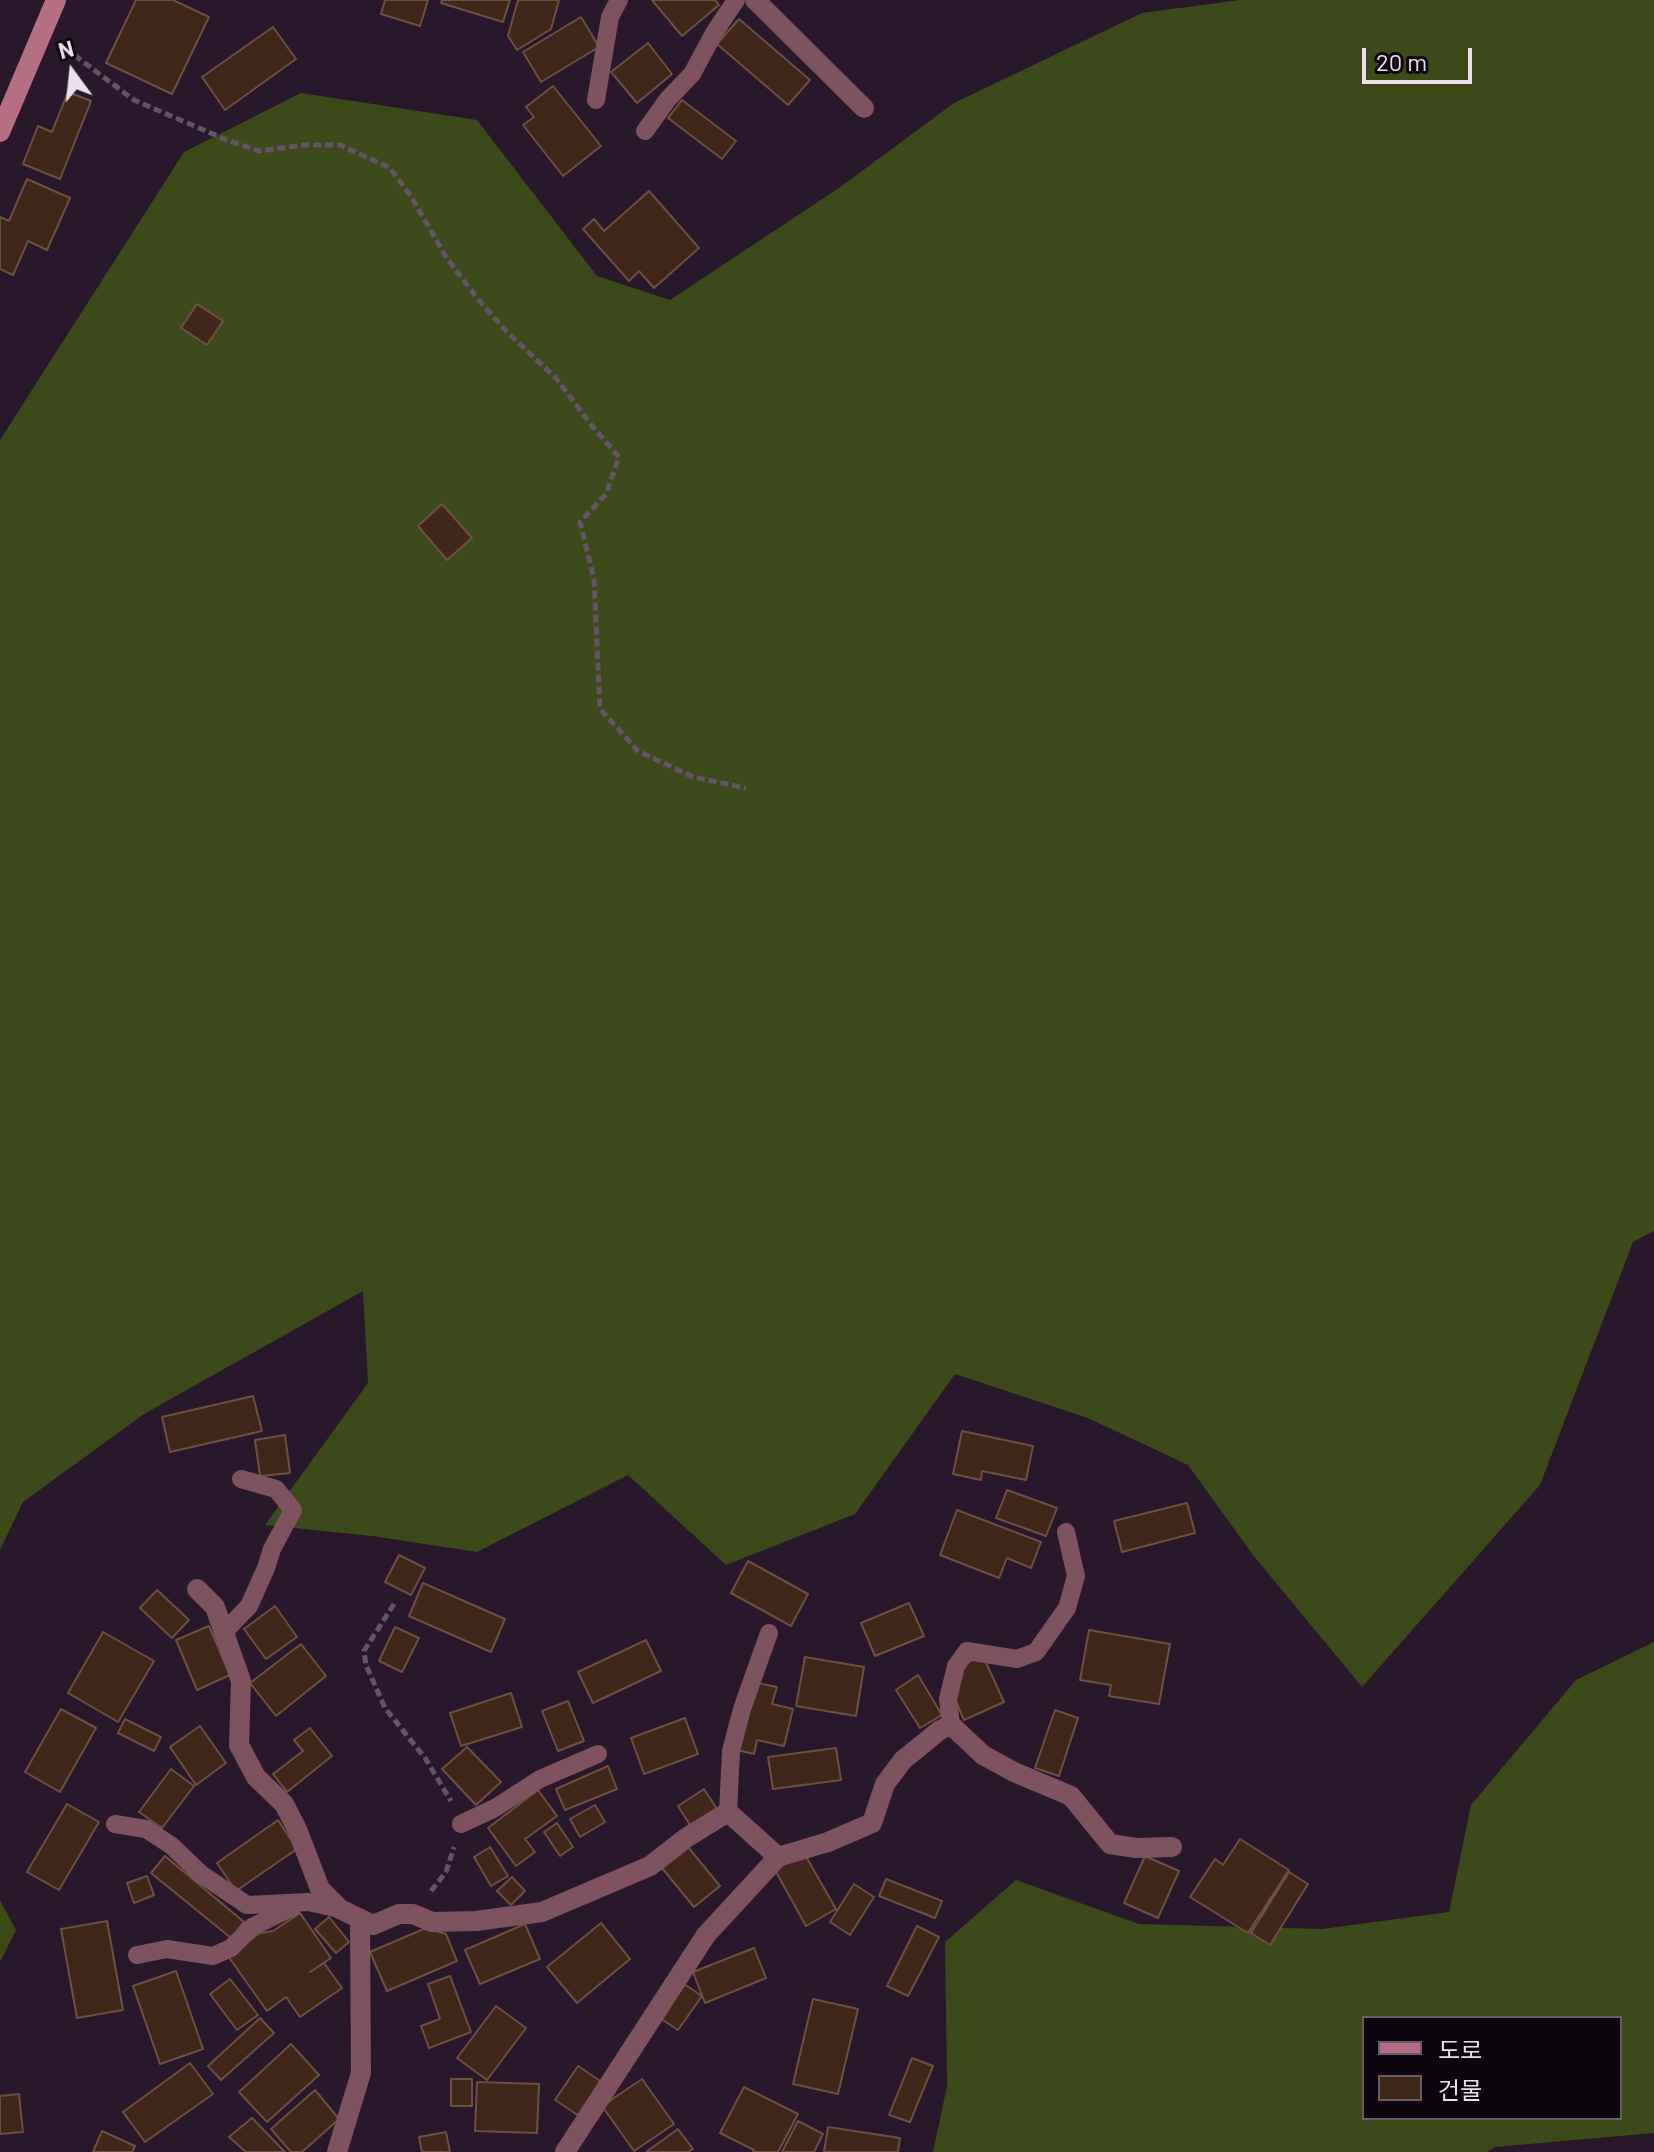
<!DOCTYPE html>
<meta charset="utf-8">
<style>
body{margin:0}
#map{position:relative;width:1654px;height:2152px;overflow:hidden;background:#29172b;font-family:Barlow,"Noto Sans KR",sans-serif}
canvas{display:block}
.legend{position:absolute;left:1362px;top:2016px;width:260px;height:104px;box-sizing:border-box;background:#0d060e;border:2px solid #665d67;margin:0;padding:10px 14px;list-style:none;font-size:24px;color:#ecdfed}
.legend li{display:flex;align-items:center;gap:16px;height:40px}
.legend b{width:40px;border:2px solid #665d67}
.north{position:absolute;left:32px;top:32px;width:80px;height:80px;-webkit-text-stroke:6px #0d060e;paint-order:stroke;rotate:345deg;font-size:22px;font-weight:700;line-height:32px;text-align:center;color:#ecdfed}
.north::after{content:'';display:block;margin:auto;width:28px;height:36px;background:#ecdfed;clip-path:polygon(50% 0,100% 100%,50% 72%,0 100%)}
.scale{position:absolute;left:1362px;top:48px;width:110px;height:36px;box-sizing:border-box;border:4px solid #ecdfed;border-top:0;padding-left:10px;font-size:24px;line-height:28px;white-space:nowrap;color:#ecdfed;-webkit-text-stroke:6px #0d060e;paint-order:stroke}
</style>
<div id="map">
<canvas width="1654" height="2152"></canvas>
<ul class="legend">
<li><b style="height:10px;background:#b56f83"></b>도로</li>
<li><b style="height:22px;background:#41261a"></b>건물</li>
</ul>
<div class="north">N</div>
<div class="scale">20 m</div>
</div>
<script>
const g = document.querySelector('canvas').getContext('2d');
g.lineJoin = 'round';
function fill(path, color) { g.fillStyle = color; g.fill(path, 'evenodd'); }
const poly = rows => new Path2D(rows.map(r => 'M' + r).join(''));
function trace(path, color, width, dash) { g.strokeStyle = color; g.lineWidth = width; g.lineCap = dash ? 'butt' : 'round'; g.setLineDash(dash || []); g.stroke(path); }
const forest = poly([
 [1240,0,1654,0,1654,1231,1633,1242,1540,1485,1362,1687,1253,1555,1188,1465,1088,1418,955,1374,855,1514,726,1565,628,1475,477,1552,372,1536,265,1525,368,1383,363,1291,144,1414,23,1502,0,1550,0,440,184,152,301,93,477,120,597,276,670,300,839,188,954,103,1142,13],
 [1654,1642,1654,2133,1495,2147,1487,2152,933,2152,947,2086,945,1942,1016,1880,1139,1924,1322,1929,1449,1912,1471,1805,1576,1680],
 [1364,2018,1620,2018,1620,2118,1364,2118],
 [0,1900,16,1930,0,1962]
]);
const building = poly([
 [136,0,173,0,209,17,172,94,106,63,136,0],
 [385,0,428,0,420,26,381,14,385,0],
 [442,0,510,0,503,22,441,3,442,0],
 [518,0,559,0,551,29,517,50,508,36,518,0],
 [652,0,715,0,719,5,682,36,652,0],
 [581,17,599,47,541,82,523,52,581,17],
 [739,19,810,80,788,105,717,44,739,19],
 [273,27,296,59,225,110,202,77,273,27],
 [648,43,672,74,637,103,611,72,648,43],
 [553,86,601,146,563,176,523,125,534,117,526,107,553,86],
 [68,92,91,101,60,179,23,164,38,126,52,132,68,92],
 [682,100,736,141,722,159,668,118,682,100],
 [27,179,70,198,47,250,28,241,13,275,0,269,0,217,9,221,27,179],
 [649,191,699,248,654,288,639,271,629,281,583,229,594,219,604,231,649,191],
 [197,304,223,321,207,345,181,328,197,304],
 [442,504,472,538,447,560,418,526,442,504],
 [253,1396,262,1431,170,1452,162,1417,253,1396],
 [962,1431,1033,1446,1026,1480,982,1471,981,1480,953,1474,962,1431],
 [285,1435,290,1473,260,1476,255,1440,285,1435],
 [1007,1490,1057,1508,1046,1536,996,1518,1007,1490],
 [1187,1503,1195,1533,1122,1552,1114,1521,1187,1503],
 [957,1510,1041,1542,1031,1568,1007,1558,999,1578,940,1555,957,1510],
 [399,1555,425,1568,411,1595,385,1582,399,1555],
 [748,1561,808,1594,791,1626,731,1593,748,1561],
 [423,1583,505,1619,491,1652,409,1616,423,1583],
 [157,1590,189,1620,172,1638,140,1608,157,1590],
 [909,1603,924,1636,875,1656,861,1623,909,1603],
 [275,1606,297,1637,266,1659,244,1629,275,1606],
 [209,1626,230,1675,197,1690,176,1640,209,1626],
 [395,1627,419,1638,402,1672,379,1661,395,1627],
 [1089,1630,1170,1644,1159,1704,1109,1696,1111,1685,1080,1680,1089,1630],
 [103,1632,154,1661,118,1722,68,1693,103,1632],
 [646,1640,661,1671,593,1703,578,1672,646,1640],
 [301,1644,326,1676,276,1716,250,1683,301,1644],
 [983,1656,1004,1702,964,1720,955,1699,963,1664,983,1656],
 [805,1657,864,1667,856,1716,796,1706,805,1657],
 [918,1675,942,1715,920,1728,896,1690,918,1675],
 [753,1682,777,1687,772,1704,793,1709,784,1746,757,1740,754,1754,737,1750,753,1682],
 [511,1693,522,1727,461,1746,450,1713,511,1693],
 [568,1701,584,1741,558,1751,542,1711,568,1701],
 [61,1709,96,1728,60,1792,25,1772,61,1709],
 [1055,1710,1078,1718,1059,1776,1035,1768,1055,1710],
 [685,1718,698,1754,644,1774,631,1738,685,1718],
 [125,1719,161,1737,154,1751,118,1733,125,1719],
 [200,1726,226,1763,196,1785,170,1747,200,1726],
 [310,1728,332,1756,287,1792,273,1774,303,1751,294,1740,310,1728],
 [467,1747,501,1782,476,1805,442,1769,467,1747],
 [836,1748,841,1780,773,1789,768,1757,836,1748],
 [608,1766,617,1789,565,1810,556,1789,608,1766],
 [171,1769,194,1786,162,1828,139,1812,171,1769],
 [704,1789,717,1809,690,1825,678,1806,704,1789],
 [538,1790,557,1816,525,1839,535,1852,516,1866,488,1828,538,1790],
 [67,1804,99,1822,59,1890,27,1872,67,1804],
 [595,1805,605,1822,580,1837,570,1819,595,1805],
 [278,1820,297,1849,236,1891,217,1863,278,1820],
 [557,1823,573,1847,560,1856,544,1832,557,1823],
 [1240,1839,1289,1870,1248,1933,1190,1897,1215,1859,1223,1865,1240,1839],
 [490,1847,508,1876,491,1886,474,1857,490,1847],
 [688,1847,720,1886,694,1907,662,1868,688,1847],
 [804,1853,836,1909,806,1926,775,1870,804,1853],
 [165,1856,244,1922,231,1938,151,1873,165,1856],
 [1145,1856,1179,1871,1158,1918,1124,1903,1145,1856],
 [1289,1872,1308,1884,1270,1945,1251,1933,1289,1872],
 [147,1876,154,1895,134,1903,127,1883,147,1876],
 [512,1877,525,1891,511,1905,497,1891,512,1877],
 [886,1879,942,1901,935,1918,879,1896,886,1879],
 [854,1884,874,1897,850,1935,830,1922,854,1884],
 [300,1913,331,1958,310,1972,324,1963,342,1988,300,2017,286,1997,267,2011,228,1956,260,1933,273,1931,300,1913],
 [329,1917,349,1942,336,1953,315,1929,329,1917],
 [107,1921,123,2010,77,2018,61,1929,107,1921],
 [601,1923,630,1959,577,2003,547,1967,601,1923],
 [525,1924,540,1959,480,1984,465,1950,525,1924],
 [917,1926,939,1937,908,1996,887,1986,917,1926],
 [426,1928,446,1934,457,1961,387,1991,370,1952,426,1928],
 [754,1948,766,1978,705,2003,693,1972,754,1948],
 [176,1971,203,2049,160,2064,133,1986,176,1971],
 [450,1976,471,2032,429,2048,421,2026,440,2019,428,1984,450,1976],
 [230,1979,258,2015,237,2030,210,1994,230,1979],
 [684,1984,702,1996,678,2030,660,2018,684,1984],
 [813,1999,858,2009,838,2094,793,2084,813,1999],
 [496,2006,526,2028,487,2080,457,2058,496,2006],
 [260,2018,274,2033,221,2080,208,2066,260,2018],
 [291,2044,319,2075,267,2122,239,2092,291,2044],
 [912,2058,933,2066,910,2122,889,2115,912,2058],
 [190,2063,213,2094,145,2142,123,2112,190,2063],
 [578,2066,602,2082,579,2116,555,2100,578,2066],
 [451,2079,472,2079,472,2106,451,2106,451,2079],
 [642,2079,674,2124,634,2151,602,2106,642,2079],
 [477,2082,539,2084,537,2133,475,2131,477,2082],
 [744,2087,798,2114,778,2152,753,2152,754,2150,720,2133,744,2087],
 [315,2090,339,2119,302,2152,291,2152,271,2129,315,2090],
 [19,2094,23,2132,0,2134,0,2096,19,2094],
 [252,2118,285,2152,246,2152,229,2137,252,2118],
 [798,2121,823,2134,814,2152,782,2152,798,2121],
 [828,2127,900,2138,898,2152,824,2152,828,2127],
 [678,2129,693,2149,688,2152,646,2152,678,2129],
 [102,2131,135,2146,132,2152,93,2152,102,2131],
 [446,2132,450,2152,422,2152,419,2137,446,2132]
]);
const path = poly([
 [65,48,134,100,227,140,259,151,305,145,340,145,390,168,412,198,446,257,477,298,507,332,556,378,592,426,619,457,606,494,580,522,594,579,600,709,638,751,693,777,746,788],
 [394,1604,364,1651,366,1665,385,1708,425,1758,451,1801],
 [431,1891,446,1872,454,1847]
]);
const lane = poly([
 [596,100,610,17,619,0],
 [645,131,668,99,692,74,714,33,736,0],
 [224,1632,249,1606,266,1568,272,1549,293,1510,276,1489,241,1479],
 [951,1725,948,1699,956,1666,967,1651,1017,1659,1036,1652,1067,1608,1076,1576,1066,1532],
 [728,1812,731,1751,742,1709,769,1633],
 [115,1824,146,1829,172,1846,201,1874,247,1905,308,1902,340,1909],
 [461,1824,495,1808,540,1779,598,1754],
 [137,1955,167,1949,213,1956,231,1948,252,1927,293,1907]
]);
const street = poly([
 [755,0,864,108],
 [197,1589,215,1607,241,1681,239,1745,256,1777,284,1804,297,1829,320,1889,340,1909,373,1925,399,1914,413,1914,432,1922,476,1921,542,1912,650,1866,686,1838,728,1812,778,1857,828,1842,872,1823,885,1784,903,1760,940,1730,951,1725,983,1755,1014,1772,1071,1796,1110,1844,1136,1848,1172,1847],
 [337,2152,361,2073,360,1920],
 [565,2152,706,1935,778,1857]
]);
const secondary = poly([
 [0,132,56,0]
]);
fill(forest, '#3c4a19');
fill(building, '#41261a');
trace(building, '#6f5043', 2);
trace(path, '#655467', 5, [8, 4]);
trace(lane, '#7e535f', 18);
trace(street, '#7e535f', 20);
trace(secondary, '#b56f83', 20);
</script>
